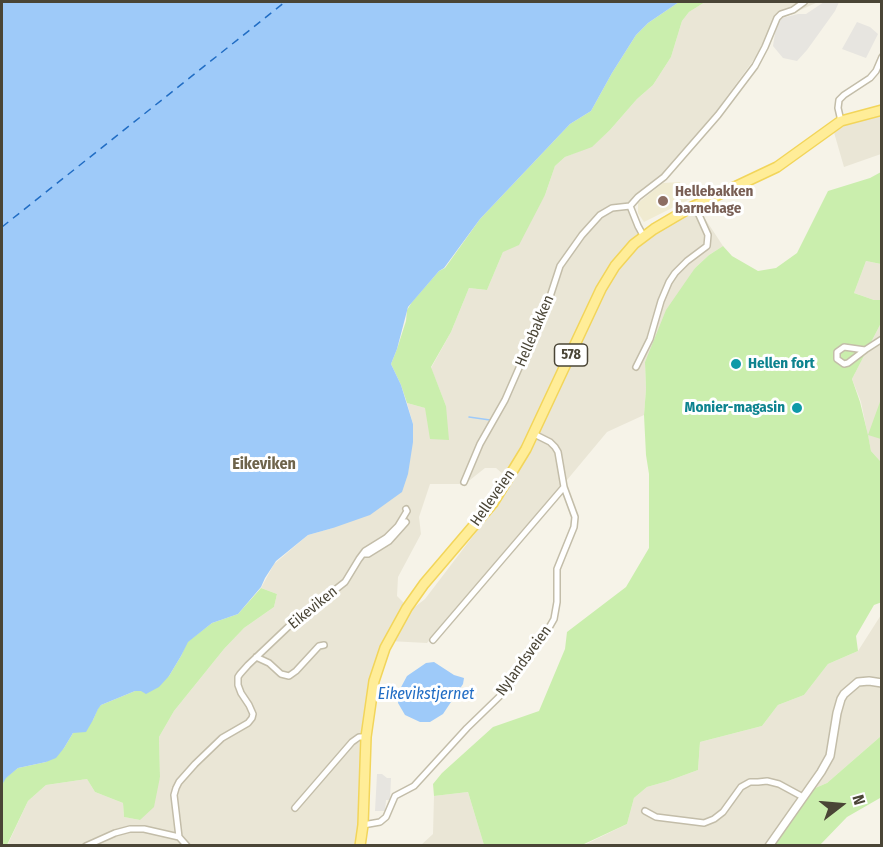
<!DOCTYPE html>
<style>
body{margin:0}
#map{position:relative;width:883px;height:847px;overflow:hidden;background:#f6f3e8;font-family:"Fira Sans Condensed",sans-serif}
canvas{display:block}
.frame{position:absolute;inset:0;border:3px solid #4a4536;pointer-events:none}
.north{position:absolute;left:811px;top:775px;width:60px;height:60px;-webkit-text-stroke:4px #fff;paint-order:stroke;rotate:74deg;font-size:16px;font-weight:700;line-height:24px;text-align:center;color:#4a4536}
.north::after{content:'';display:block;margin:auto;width:21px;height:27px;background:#4a4536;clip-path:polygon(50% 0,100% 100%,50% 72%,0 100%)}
</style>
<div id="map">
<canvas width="883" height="847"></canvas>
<div class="frame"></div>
<div class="north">N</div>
</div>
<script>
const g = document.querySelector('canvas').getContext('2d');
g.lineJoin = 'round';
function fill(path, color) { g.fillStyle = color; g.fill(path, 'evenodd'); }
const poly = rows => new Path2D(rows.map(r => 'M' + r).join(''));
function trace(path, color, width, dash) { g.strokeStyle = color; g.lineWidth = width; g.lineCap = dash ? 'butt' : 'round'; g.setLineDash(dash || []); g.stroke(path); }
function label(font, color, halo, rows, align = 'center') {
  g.font = font + ' "Fira Sans Condensed",sans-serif'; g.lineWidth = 6; g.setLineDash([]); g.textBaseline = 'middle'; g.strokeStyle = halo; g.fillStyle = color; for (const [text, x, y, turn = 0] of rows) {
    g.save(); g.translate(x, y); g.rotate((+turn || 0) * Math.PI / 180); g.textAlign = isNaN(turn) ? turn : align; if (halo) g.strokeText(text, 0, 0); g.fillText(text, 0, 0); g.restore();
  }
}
const residential = poly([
 [705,2,818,2,785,17,676,166,630,207,644,232,698,208,723,246,709,255,695,268,645,362,646,389,644,415,607,432,552,498,427,643,389,641,373,704,363,845,7,846,28,801,46,785,87,779,95,792,123,803,124,817,140,820,160,777,159,737,174,711,224,649,244,628,274,607,277,594,261,588,274,564,308,535,333,528,413,424,407,403,425,408,446,406,431,368,451,332,469,288,487,290,503,252,545,195,555,166,565,157,592,146,610,130,637,99,653,85,671,57,682,21,689,12],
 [485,468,496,468,510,480,502,498,425,599,411,610,397,596,398,577,421,534,419,517,430,484,465,484],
 [881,113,881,154,844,167,833,129],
 [866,261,881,264,881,300,874,300,854,293],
 [881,323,881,462,871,451,861,402,852,379],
 [881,615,881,736,827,783,813,789,776,844,772,846,582,846,627,824,634,798,647,787,668,781,698,770,700,742,762,726,778,705,804,695,828,664,858,651],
 [468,792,484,845,420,846,433,834,434,796]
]);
const education = poly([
 [680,182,690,199,644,222,638,213,638,203,663,183]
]);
const green = poly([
 [679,2,705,2,689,12,682,21,671,57,653,85,637,99,610,130,592,147,565,157,555,166,545,195,519,245,503,252,487,290,469,288,451,332,431,367,446,406,449,440,430,439,425,408,407,403,401,385,391,364,397,349,406,321,407,310,412,302,439,271,445,268,480,219,570,124,591,111,612,73,636,35,648,23],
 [881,172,881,264,866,261,854,293,874,300,881,300,881,323,852,379,860,402,868,435,881,399,881,439,868,435,871,451,881,462,882,602,874,605,856,636,858,651,828,664,804,695,778,705,762,726,700,742,698,770,668,781,647,787,634,798,627,824,582,845,484,845,468,792,434,796,433,784,442,773,493,727,539,711,565,649,567,632,626,587,649,548,649,474,646,455,644,415,646,389,645,362,666,310,695,268,709,255,723,246,732,256,758,271,776,268,797,253,828,191,870,178],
 [261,588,277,594,274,607,244,628,224,649,174,711,159,737,160,777,154,807,140,820,124,817,123,803,95,792,87,779,46,785,28,801,7,845,2,845,2,785,5,778,18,768,46,762,64,748,73,733,93,720,98,708,101,705,135,691,141,691,169,676,181,656,187,642,212,623,238,614],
 [881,736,880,798,847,817,820,845,775,845,813,789,827,783]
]);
const parking = poly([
 [824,2,839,2,835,11,807,50,797,61,783,58,773,46,776,27,782,18,798,14,806,14],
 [857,22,870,27,878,34,866,58,842,49],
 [377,774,382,774,387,778,391,778,390,800,386,800,385,811,375,811]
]);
const water = poly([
 [2,2,679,2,648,23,636,35,612,73,591,111,570,124,480,219,444,268,439,271,408,307,397,349,391,364,401,385,413,424,413,442,408,474,402,492,370,515,333,528,308,535,276,561,265,578,261,587,238,614,212,623,188,642,181,656,169,676,159,687,146,694,141,691,135,691,101,705,98,709,93,720,86,732,73,733,64,748,56,758,46,762,18,768,6,778,2,785],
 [434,662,454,675,464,678,463,684,443,714,430,722,420,722,405,715,398,703,399,691,407,676,426,663]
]);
const stream = poly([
 [469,417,490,420]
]);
const ferry = poly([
 [2,227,285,2]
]);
const minor = poly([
 [841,121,838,108,839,100,844,95,870,78,876,71,882,57],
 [644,237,638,226,630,206,638,197,664,177,718,115,755,66,765,47,777,18,781,14,793,10,804,2],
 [865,350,844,347,837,352,837,359,844,364,848,363,865,350,882,339],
 [636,367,650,339,661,301,669,282,675,273,687,261,707,246,708,235,695,206],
 [464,482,480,444,505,400,536,329,546,309,560,266,582,235,600,215,612,208,630,206],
 [365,554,368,554,389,541,406,522],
 [433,640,564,487],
 [256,657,269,663,281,674,289,676,296,671,319,646,324,645],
 [295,808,352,742,359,737,366,737],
 [645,811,656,817,704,823,714,819,723,812,741,787,750,782,758,782,767,781,779,784,803,797],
 [363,825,380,822,386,817,395,796,414,786,467,728,501,695,513,681,529,650,550,626,554,619,557,602,557,569,574,527,575,517,564,487,558,452,555,447,550,442,534,434],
 [179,837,174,795,176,788,179,782,195,764,222,738,248,723,252,718,253,714,249,705,241,693,238,685,238,677,240,674,248,665,288,627,345,582,359,559,365,551,386,538,398,526,407,511,406,509],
 [86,846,115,833,130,829,144,829,179,837,187,846]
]);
const tertiary = poly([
 [769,846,821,772,830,756,837,713,841,699,844,694,858,682,869,681,882,683]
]);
const primary = poly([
 [360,846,363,825,366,737,374,681,385,648,407,608,424,584,493,503,526,449,601,289,615,266,634,244,654,229,688,209,777,167,841,121,882,110]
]);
const markers = [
 [663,201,6,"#8d6e63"],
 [736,364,6,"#0f9aa8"],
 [797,408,6,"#0f9aa8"]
];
const shields = [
 [571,355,33]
];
const shieldNames = [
 ["578",571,355]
];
const educationNames = [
 ["Hellebakken",675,192],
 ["barnehage",675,209]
];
const streetNames = [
 ["Hellebakken",535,331,-67],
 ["Helleveien",493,498,-55],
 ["Eikeviken",313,608,-39],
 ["Nylandsveien",524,661,-54]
];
const cultureNames = [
 ["Hellen fort",748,364],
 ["Monier-magasin",785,408,"right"]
];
const neighbourhoodNames = [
 ["Eikeviken",264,465]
];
const waterNames = [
 ["Eikevikstjernet",426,695]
];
fill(residential, '#eae6d6');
fill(education, '#f0ebd1');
fill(green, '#caeead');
fill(parking, '#e7e5e0');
fill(water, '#9ecaf9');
trace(stream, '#9ecaf9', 1.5);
trace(ferry, '#216dc4', 1.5, [8, 6]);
trace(minor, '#c3bda9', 8);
trace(tertiary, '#c3bda9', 10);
trace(primary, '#f2d55a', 12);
trace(minor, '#fff', 5);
trace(tertiary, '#fff', 7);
trace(primary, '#ffed98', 9);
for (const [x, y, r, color] of markers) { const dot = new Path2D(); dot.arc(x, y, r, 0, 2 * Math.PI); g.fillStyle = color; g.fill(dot); trace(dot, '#fff', 2); }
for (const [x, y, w] of shields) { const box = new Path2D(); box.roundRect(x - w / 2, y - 11, w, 22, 4.5); g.fillStyle = '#fff'; g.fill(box); trace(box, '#4a4536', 1.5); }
label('bold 14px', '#4a4536', null, shieldNames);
label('bold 15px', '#785e54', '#fff', educationNames, 'left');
label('15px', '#4a4536', '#fff', streetNames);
label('bold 15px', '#0d838f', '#fff', cultureNames, 'left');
label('bold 16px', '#6e644b', '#fff', neighbourhoodNames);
label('italic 16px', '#216dc4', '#fff', waterNames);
</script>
